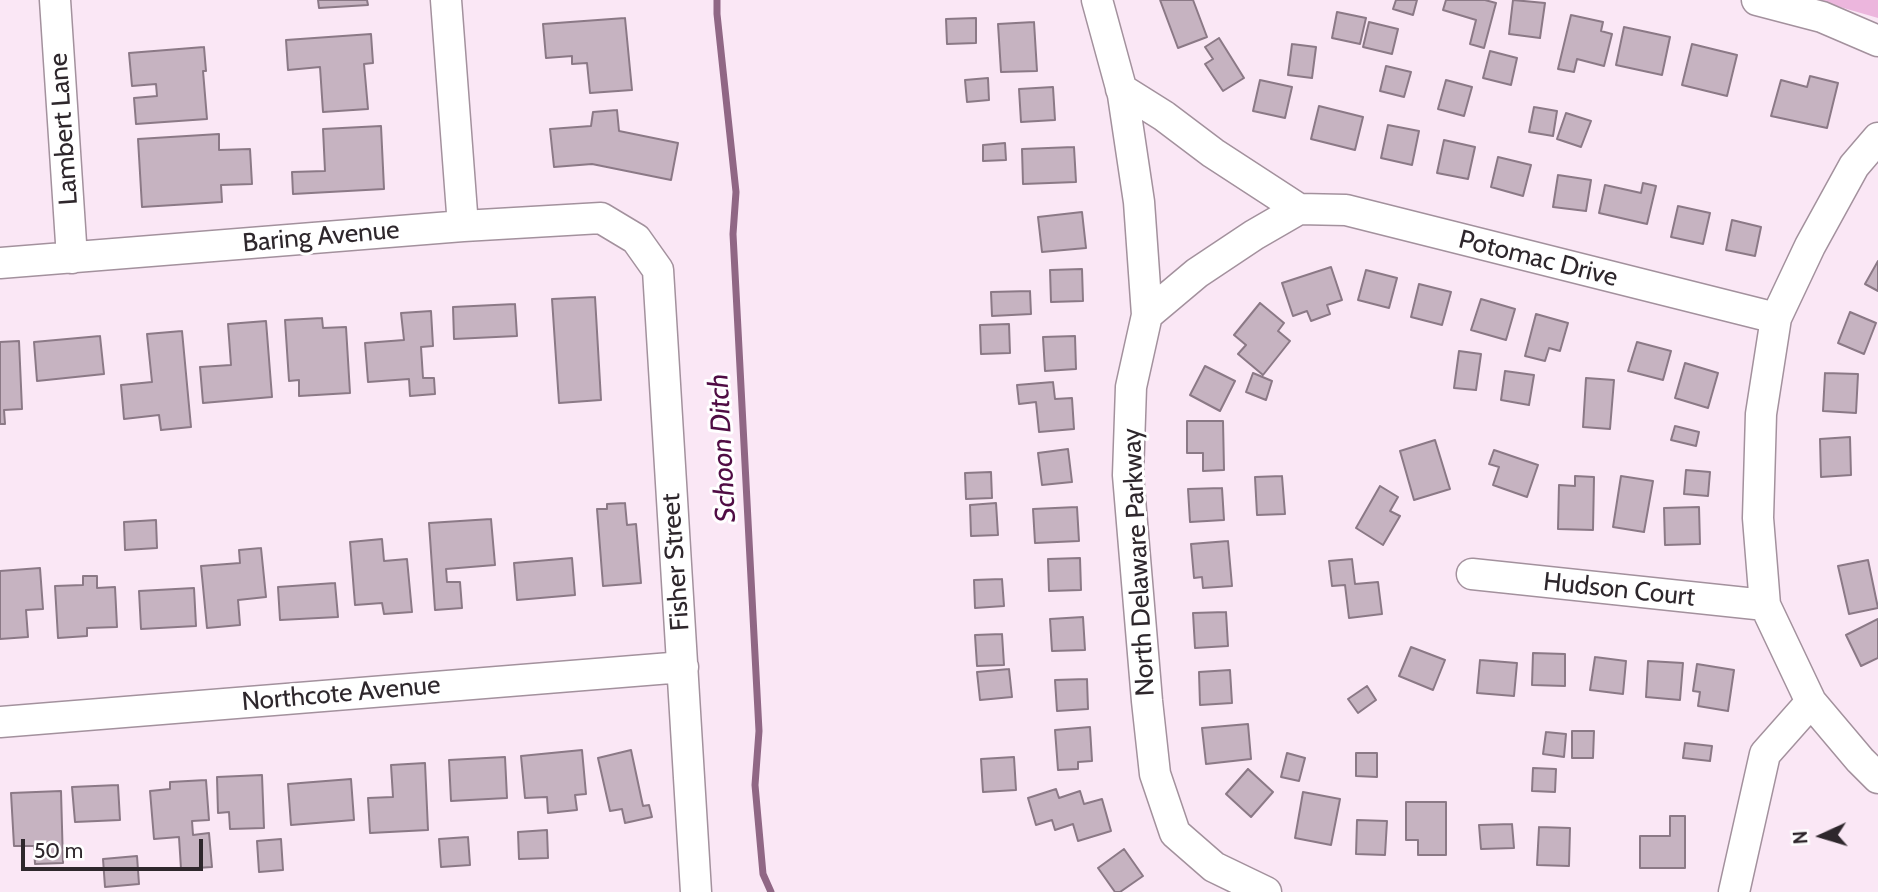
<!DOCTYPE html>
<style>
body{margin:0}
#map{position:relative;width:1878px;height:892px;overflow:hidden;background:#fae7f5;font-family:Cabin,sans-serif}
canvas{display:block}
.north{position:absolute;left:1787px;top:801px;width:70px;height:70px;-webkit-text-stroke:5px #fff;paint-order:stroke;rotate:266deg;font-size:19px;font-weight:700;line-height:28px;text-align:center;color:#2e272c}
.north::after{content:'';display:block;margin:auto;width:24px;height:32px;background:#2e272c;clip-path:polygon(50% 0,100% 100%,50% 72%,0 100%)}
.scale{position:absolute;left:21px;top:839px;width:182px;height:32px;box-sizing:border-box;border:4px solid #2e272c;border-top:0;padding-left:9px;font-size:21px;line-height:24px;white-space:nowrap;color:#2e272c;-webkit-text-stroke:5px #fff;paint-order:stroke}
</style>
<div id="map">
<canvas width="1878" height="892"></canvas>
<div class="north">N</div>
<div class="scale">50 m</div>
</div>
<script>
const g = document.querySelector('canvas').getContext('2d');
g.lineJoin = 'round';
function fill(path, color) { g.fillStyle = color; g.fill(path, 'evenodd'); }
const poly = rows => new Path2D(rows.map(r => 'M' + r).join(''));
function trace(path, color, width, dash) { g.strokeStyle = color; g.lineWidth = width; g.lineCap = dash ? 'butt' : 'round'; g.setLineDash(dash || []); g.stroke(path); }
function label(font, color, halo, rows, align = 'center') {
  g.font = font + ' Cabin,sans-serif'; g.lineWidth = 6; g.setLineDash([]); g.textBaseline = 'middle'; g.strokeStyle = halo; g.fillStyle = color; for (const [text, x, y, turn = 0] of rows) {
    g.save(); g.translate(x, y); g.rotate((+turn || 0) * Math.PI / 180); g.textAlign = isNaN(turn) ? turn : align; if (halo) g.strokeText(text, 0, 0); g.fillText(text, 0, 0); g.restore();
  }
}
const green = poly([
 [1816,0,1878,0,1878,18]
]);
const stream = poly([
 [717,0,717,14,736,192,733,234,759,731,755,785,763,874,771,892]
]);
const building = poly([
 [318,0,367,0,368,5,319,8,318,0],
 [1160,0,1193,0,1207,37,1178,48,1160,0],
 [1396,0,1417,0,1413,15,1393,9,1396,0],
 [1446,0,1485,0,1496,3,1484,48,1470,44,1476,20,1443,10,1446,0],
 [1513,0,1545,3,1540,38,1509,34,1513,0],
 [1337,12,1366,18,1360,44,1332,38,1337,12],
 [1571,15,1603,22,1601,31,1612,34,1604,66,1577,59,1574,72,1558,69,1571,15],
 [625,18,632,90,590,93,587,63,572,64,572,56,546,58,543,24,625,18],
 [976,18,976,43,947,44,946,19,976,18],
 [1034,22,1037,71,1001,72,998,24,1034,22],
 [1369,22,1398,29,1392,54,1363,47,1369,22],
 [1624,27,1670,37,1662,75,1616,65,1624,27],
 [371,34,373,63,364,64,368,109,323,112,320,67,288,70,286,40,371,34],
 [1219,38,1244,78,1223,91,1205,64,1213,59,1205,47,1219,38],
 [1292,44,1316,47,1312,78,1288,75,1292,44],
 [1692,44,1737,55,1727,96,1682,85,1692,44],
 [204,47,206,71,203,71,207,119,136,124,134,98,157,96,156,84,132,86,129,53,204,47],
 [1490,51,1517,58,1511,85,1483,78,1490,51],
 [1386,66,1411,72,1404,97,1380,91,1386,66],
 [1810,76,1838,83,1827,128,1771,116,1781,80,1807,87,1810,76],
 [988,78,989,100,967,102,965,80,988,78],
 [1260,80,1292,87,1285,118,1253,111,1260,80],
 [1446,80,1472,87,1464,116,1438,109,1446,80],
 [1053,87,1055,120,1021,122,1019,89,1053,87],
 [1319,106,1363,117,1355,150,1311,139,1319,106],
 [1534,107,1557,111,1553,136,1529,132,1534,107],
 [617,110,619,131,678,143,671,180,592,164,554,167,550,129,591,126,593,112,617,110],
 [1566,113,1591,121,1581,147,1557,139,1566,113],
 [1388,125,1419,131,1412,165,1381,158,1388,125],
 [381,126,384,189,293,194,292,172,325,171,323,129,381,126],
 [219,134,219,150,250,149,252,184,221,185,222,202,142,207,138,139,219,134],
 [1444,140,1475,147,1468,179,1437,173,1444,140],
 [1005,143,1006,160,983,161,983,145,1005,143],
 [1074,147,1076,182,1023,184,1022,149,1074,147],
 [1498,157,1531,165,1523,196,1491,187,1498,157],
 [1558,175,1591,180,1586,211,1553,207,1558,175],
 [1643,183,1656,186,1647,224,1599,213,1605,185,1641,193,1643,183],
 [1678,206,1710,213,1703,244,1671,237,1678,206],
 [1082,212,1086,248,1042,252,1038,217,1082,212],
 [1732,220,1761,227,1755,256,1726,250,1732,220],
 [1878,261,1878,291,1865,284,1878,261],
 [1331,267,1342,300,1327,305,1330,314,1311,321,1307,311,1293,316,1282,283,1331,267],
 [1082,269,1083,301,1051,302,1050,270,1082,269],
 [1366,270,1397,278,1389,308,1358,300,1366,270],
 [1419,284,1451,292,1442,325,1411,317,1419,284],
 [1030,291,1031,314,992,316,991,292,1030,291],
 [595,297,601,400,559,403,552,299,595,297],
 [1481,299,1515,309,1506,340,1471,330,1481,299],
 [1260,303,1284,323,1278,331,1290,341,1263,375,1238,354,1246,345,1234,335,1260,303],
 [515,304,517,336,454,339,453,307,515,304],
 [431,311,433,346,421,347,423,378,434,378,435,394,410,396,409,379,368,382,365,343,404,340,401,313,431,311],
 [1850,312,1876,323,1864,354,1838,343,1850,312],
 [1536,314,1568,323,1560,351,1549,348,1545,361,1525,356,1536,314],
 [322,318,323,328,346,327,350,393,299,396,299,380,289,381,285,320,322,318],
 [266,321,272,397,203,403,200,367,231,365,228,324,266,321],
 [1009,324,1010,353,981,354,980,325,1009,324],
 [182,331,191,427,161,430,159,415,124,419,121,385,152,382,147,334,182,331],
 [100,336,104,374,37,381,34,342,100,336],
 [1075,336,1076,369,1045,371,1043,337,1075,336],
 [19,341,22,409,4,410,5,424,0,424,0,342,19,341],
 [1637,342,1671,351,1663,380,1628,371,1637,342],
 [1459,351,1481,354,1476,390,1454,388,1459,351],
 [1685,363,1718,373,1708,408,1675,398,1685,363],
 [1205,366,1235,381,1220,411,1190,395,1205,366],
 [1505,371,1534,375,1529,405,1501,400,1505,371],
 [1253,373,1272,381,1266,400,1246,392,1253,373],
 [1825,373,1858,374,1856,413,1823,411,1825,373],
 [1586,378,1614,380,1610,429,1583,427,1586,378],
 [1053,382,1055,399,1072,398,1074,429,1039,432,1036,402,1019,404,1017,385,1053,382],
 [1187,421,1223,421,1224,470,1203,471,1203,453,1187,453,1187,421],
 [1675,426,1699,432,1696,446,1671,440,1675,426],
 [1850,437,1851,475,1821,477,1820,439,1850,437],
 [1435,440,1450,489,1414,500,1400,451,1435,440],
 [1068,449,1072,482,1042,485,1038,453,1068,449],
 [1494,450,1538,465,1527,497,1493,485,1499,467,1489,464,1494,450],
 [1686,470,1710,472,1708,496,1684,494,1686,470],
 [991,472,992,498,966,499,965,473,991,472],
 [1282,476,1285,514,1257,515,1255,477,1282,476],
 [1575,476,1594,477,1593,530,1558,529,1559,485,1575,486,1575,476],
 [1621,476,1653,481,1644,532,1613,527,1621,476],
 [1380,486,1398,497,1390,511,1400,516,1383,545,1356,528,1380,486],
 [1222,488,1224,520,1190,522,1188,489,1222,488],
 [625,503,627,525,636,524,641,583,603,586,597,509,607,509,607,504,625,503],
 [996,503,998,535,971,536,970,505,996,503],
 [1077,507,1079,541,1035,543,1033,509,1077,507],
 [1699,507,1700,544,1665,545,1664,508,1699,507],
 [491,519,495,565,446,569,447,582,460,582,462,608,435,610,429,523,491,519],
 [156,520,157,548,125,550,124,522,156,520],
 [382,539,384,561,407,559,412,612,384,614,382,603,355,605,350,542,382,539],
 [1228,541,1232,586,1203,588,1202,577,1194,578,1191,544,1228,541],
 [261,548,266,597,238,600,240,625,207,628,201,566,240,563,239,550,261,548],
 [572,558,575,595,517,600,514,563,572,558],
 [1080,558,1081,590,1049,591,1048,559,1080,558],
 [1352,559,1355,584,1378,582,1382,614,1349,618,1345,585,1332,586,1329,561,1352,559],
 [1868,560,1878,608,1849,614,1838,566,1868,560],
 [40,568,43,609,26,610,28,637,0,639,0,571,40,568],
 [83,576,97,576,97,588,115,587,117,627,87,628,87,636,58,638,55,586,83,585,83,576],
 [1002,579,1004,606,975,608,974,580,1002,579],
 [335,583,338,617,280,620,278,587,335,583],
 [194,588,196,626,141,629,139,591,194,588],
 [1226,612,1228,646,1195,648,1193,613,1226,612],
 [1083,617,1085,650,1052,651,1050,619,1083,617],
 [1878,619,1878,658,1861,666,1846,635,1878,619],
 [1002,634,1004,665,977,666,975,635,1002,634],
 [1411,647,1445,660,1433,690,1399,676,1411,647],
 [1533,653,1565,654,1565,686,1532,685,1533,653],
 [1595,657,1626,661,1623,694,1590,690,1595,657],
 [1480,660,1517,663,1514,696,1477,693,1480,660],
 [1648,661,1683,663,1680,700,1646,697,1648,661],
 [1697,664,1734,670,1728,711,1698,706,1700,692,1693,691,1697,664],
 [1009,669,1012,697,980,700,977,672,1009,669],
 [1230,670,1232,703,1200,705,1199,672,1230,670],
 [1087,679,1088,709,1057,711,1055,680,1087,679],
 [1367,686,1376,700,1358,713,1348,699,1367,686],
 [1248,724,1251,759,1206,764,1202,728,1248,724],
 [1090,727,1092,761,1078,762,1078,769,1058,770,1055,730,1090,727],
 [1572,731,1594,731,1593,758,1572,758,1572,731],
 [1546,732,1566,734,1564,757,1543,754,1546,732],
 [1685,743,1712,746,1710,761,1683,758,1685,743],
 [582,750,586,794,575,795,577,810,548,813,547,797,525,798,521,756,582,750],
 [631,750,643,806,649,805,652,817,625,823,622,809,610,811,598,758,631,750],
 [1287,753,1305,758,1299,781,1281,777,1287,753],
 [1356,753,1377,753,1377,777,1356,776,1356,753],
 [505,757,507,798,451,801,449,760,505,757],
 [1014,757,1016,790,983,792,981,759,1014,757],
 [425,763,428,830,370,833,368,798,393,797,391,765,425,763],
 [1533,768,1556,769,1555,792,1532,791,1533,768],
 [1248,769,1273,792,1251,817,1226,794,1248,769],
 [262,775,264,828,230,829,229,812,218,813,217,777,262,775],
 [351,779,354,820,291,825,288,784,351,779],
 [206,780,209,820,192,821,193,835,209,833,212,867,181,869,179,837,154,839,150,791,170,789,170,782,206,780],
 [118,785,120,820,75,822,72,787,118,785],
 [1056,789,1059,798,1080,791,1084,804,1102,799,1111,831,1078,841,1073,824,1055,830,1052,820,1036,825,1028,798,1056,789],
 [61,791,63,863,35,864,34,846,14,846,11,793,61,791],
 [1303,792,1340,799,1331,845,1295,838,1303,792],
 [1406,802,1446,802,1446,855,1418,855,1418,840,1406,840,1406,802],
 [1670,816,1685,816,1685,868,1640,868,1640,836,1670,836,1670,816],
 [1357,820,1387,821,1385,855,1356,854,1357,820],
 [1512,824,1514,848,1481,849,1479,825,1512,824],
 [1539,827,1570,828,1569,866,1537,865,1539,827],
 [547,830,548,858,519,859,518,832,547,830],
 [468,837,470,865,441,867,439,839,468,837],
 [281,839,283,870,259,872,257,841,281,839],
 [1124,849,1143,876,1120,892,1115,892,1098,868,1124,849],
 [137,856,139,884,105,887,103,859,137,856]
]);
const street = poly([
 [55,0,72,258],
 [446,0,463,226],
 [1097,0,1123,95,1139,202,1147,315,1131,387,1128,475,1147,701,1155,774,1175,833,1214,867,1266,892],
 [1757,0,1822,17,1878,41],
 [1121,89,1164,116,1213,153,1299,209],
 [1878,138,1854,166,1810,246,1776,318,1761,414,1758,518,1765,605,1811,702,1860,760,1878,778],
 [0,263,463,226,601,218,636,239,658,270,696,892],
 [1147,315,1197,273,1254,235,1299,209,1346,210,1776,318],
 [1472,574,1765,605],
 [0,722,683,667],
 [1734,892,1765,754,1811,702]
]);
const streetNames = [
 ["Lambert Lane",64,129,-94],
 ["Baring Avenue",321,237,-5],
 ["Potomac Drive",1538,259,14],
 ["Fisher Street",676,562,-94],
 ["North Delaware Parkway",1139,562,-93],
 ["Hudson Court",1619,590,6],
 ["Northcote Avenue",341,694,-5]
];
const waterNames = [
 ["Schoon Ditch",723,448,-93]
];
fill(green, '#ecb6dd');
trace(stream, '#906785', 7);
fill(building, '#c6b3c1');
trace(building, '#8b7986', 2);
trace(street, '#a3919d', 33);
trace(street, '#fff', 30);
label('26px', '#2e272c', '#fff', streetNames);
label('italic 28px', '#500c44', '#fff', waterNames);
</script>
